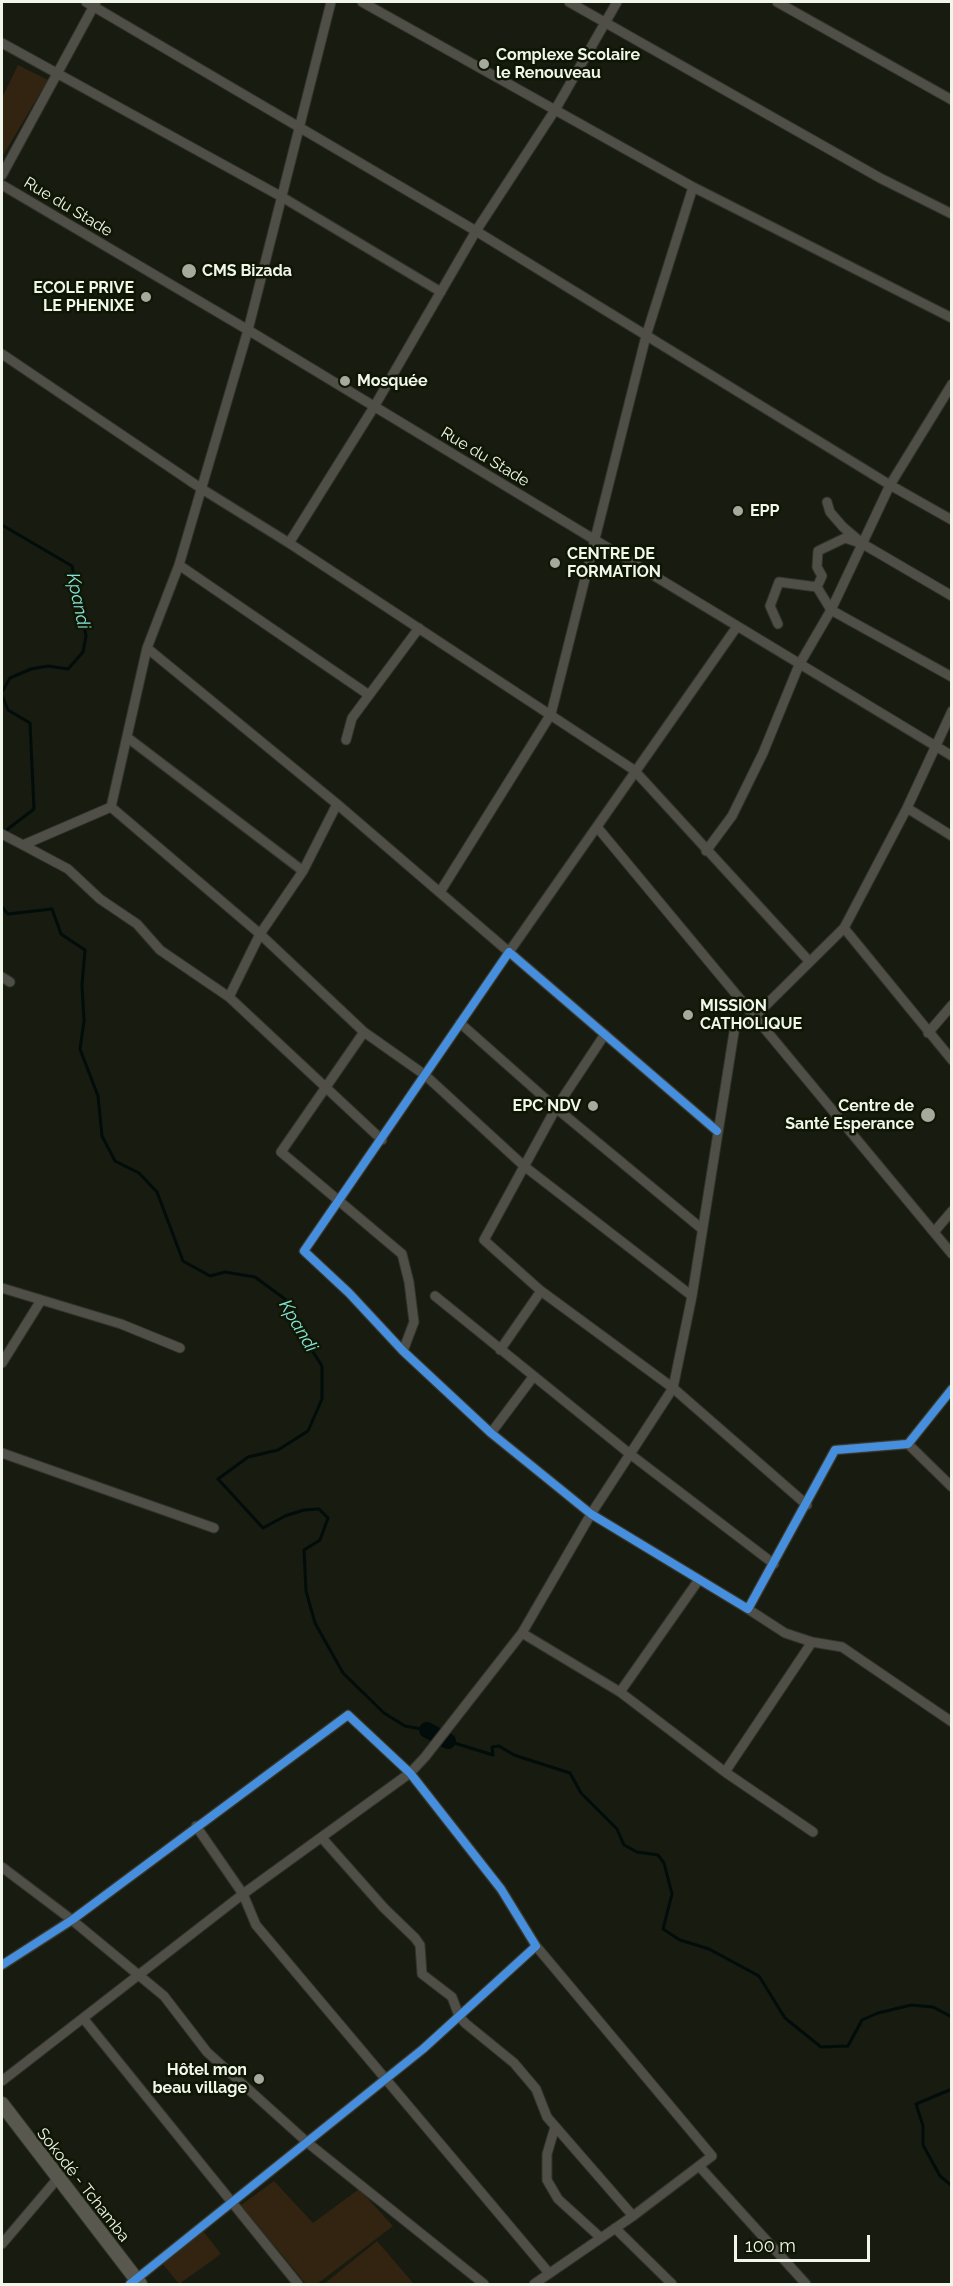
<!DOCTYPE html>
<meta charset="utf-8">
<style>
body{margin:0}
#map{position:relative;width:953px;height:2286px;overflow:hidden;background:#171b10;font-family:Raleway,sans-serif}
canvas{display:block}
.frame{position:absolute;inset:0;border:3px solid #f1f6ea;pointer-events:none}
.scale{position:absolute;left:734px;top:2235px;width:136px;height:27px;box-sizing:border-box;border:3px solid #f1f6ea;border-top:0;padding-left:8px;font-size:18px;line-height:21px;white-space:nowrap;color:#f1f6ea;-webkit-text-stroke:4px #0f1604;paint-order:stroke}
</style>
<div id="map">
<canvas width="953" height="2286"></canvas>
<div class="frame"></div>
<div class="scale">100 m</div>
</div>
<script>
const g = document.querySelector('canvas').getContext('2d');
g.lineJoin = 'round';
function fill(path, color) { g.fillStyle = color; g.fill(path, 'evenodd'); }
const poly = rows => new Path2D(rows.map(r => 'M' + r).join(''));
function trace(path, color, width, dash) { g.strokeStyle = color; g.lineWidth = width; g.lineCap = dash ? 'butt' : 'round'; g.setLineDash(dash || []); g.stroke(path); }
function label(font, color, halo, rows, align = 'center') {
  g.font = font + ' Raleway,sans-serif'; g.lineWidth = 5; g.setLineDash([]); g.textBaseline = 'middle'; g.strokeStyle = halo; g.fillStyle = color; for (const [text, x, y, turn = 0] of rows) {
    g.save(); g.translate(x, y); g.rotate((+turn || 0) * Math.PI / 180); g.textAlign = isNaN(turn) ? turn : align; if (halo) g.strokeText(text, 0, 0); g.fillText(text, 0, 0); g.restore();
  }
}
const green = poly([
 [18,65,48,80,2,157,2,98],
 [274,2181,313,2223,359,2189,393,2226,317,2284,306,2284,241,2205],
 [203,2231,221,2254,179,2284,162,2263],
 [377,2241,414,2284,324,2284]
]);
const stream = poly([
 [2,525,72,566,86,636,83,652,68,669,48,666,31,669,10,678,2,692],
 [2,695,8,710,30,723,34,809,4,832],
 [2,907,8,914,52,909,61,934,85,950,82,985,84,1021,80,1049,98,1096,102,1136,115,1161,139,1173,157,1192,183,1261,210,1276,225,1272,255,1277,285,1299,302,1335,322,1366,322,1399,308,1431,278,1450,248,1457,218,1479,263,1528,285,1516,304,1510,319,1509,328,1518,320,1540,304,1550,306,1591,315,1623,343,1673,384,1713,405,1726,427,1730],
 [448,1741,493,1755,492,1747,499,1746,514,1755,570,1773,581,1793,617,1829,624,1845,637,1852,658,1855,664,1863,672,1894,663,1929,680,1940,709,1949,759,1976,785,2018,821,2047,848,2046,862,2020,878,2013,911,2005,933,2007,952,2017],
 [952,2089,916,2104,923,2126,923,2145,940,2176,952,2186]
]);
const river = poly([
 [427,1730,448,1741]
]);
const street = poly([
 [86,2,476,231,890,485,952,520],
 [362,2,693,187,952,318],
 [569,2,880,178,952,214],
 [777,2,952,100],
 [2,43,282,197,441,292],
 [2,175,96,2],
 [2,185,248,330,952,756],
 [2,354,202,489,289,543,634,770,809,961],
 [827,502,830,512,843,527,863,544,952,596],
 [289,543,374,407,476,231,555,110,617,2],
 [863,544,845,538,818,551,817,567,822,576,817,587,831,610,952,677],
 [179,565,369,695],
 [778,624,770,606,779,582,817,587],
 [147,648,337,804,509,952,736,628],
 [128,738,303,871],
 [346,740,352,718,419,628],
 [111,807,147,648,179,565,248,330,331,2],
 [111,807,260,934,364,1032,425,1075,524,1166,692,1296],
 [907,808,952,836],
 [597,827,952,1254],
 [2,834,23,845,111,807],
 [23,845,68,869,100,899,137,924,160,950,229,997,382,1140],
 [706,851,732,816,763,753,799,665,831,610,890,485,952,384],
 [440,892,551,714,646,336,693,187],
 [844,928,952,1060],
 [2,977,10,982],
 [229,997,260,934,303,871,337,804],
 [460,1023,556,1108,702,1229],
 [364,1032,281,1152,402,1254,409,1282,414,1322,403,1351],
 [928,1033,952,1005],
 [717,1131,509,952,304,1251,349,1293,403,1351,491,1433,591,1514,748,1609,835,1450,908,1444,952,1389],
 [934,1232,952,1211],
 [2,1288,121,1324,180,1348],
 [435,1296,630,1454,774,1564],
 [500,1350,541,1291],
 [2,1363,40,1302],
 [491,1433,533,1377],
 [908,1444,952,1487],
 [2,1453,214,1528],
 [807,1505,673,1388,692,1296,735,1026,755,1016,844,928,907,808,952,711],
 [748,1609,785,1633,812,1642,842,1647,952,1722],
 [522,1633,620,1692,725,1772,813,1832],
 [620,1692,698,1581],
 [725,1772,812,1642],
 [196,1826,243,1894,256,1925,549,2273],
 [322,1838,384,1908,415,1938,420,1945,422,1974,452,1997,459,2016,465,2023,514,2063,536,2089,547,2117,633,2216],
 [2,1867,72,1920,164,1996,207,2052,308,2143,484,2284],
 [2,1965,72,1920,348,1715,410,1773,501,1889,536,1946,423,2049,130,2284],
 [83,2018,298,2284],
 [2,2081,243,1894,410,1773,425,1757,522,1633,591,1514,673,1388,541,1291,484,1240,556,1108,605,1034],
 [555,2127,547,2154,547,2180,558,2199,601,2238],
 [699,2166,806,2284],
 [615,2228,672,2284],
 [2,2244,58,2178],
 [534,2284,633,2216,712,2156,536,1946]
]);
const primary = poly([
 [2,2104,140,2284]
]);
const cycleway = poly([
 [717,1131,509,952,304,1251,349,1293,403,1351,491,1433,591,1514,748,1609,835,1450,908,1444,952,1389],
 [2,1965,72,1920,348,1715,410,1773,501,1889,536,1946,423,2049,130,2284]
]);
const markers = [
 [484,64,6,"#a5a99e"],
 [189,271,8,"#a5a99e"],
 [146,297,6,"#a5a99e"],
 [345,381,6,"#a5a99e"],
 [738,511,6,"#a5a99e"],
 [555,563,6,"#a5a99e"],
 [688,1015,6,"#a5a99e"],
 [593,1106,6,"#a5a99e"],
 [928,1115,8,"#a5a99e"],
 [259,2079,6,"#a5a99e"]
];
const poiNames = [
 ["Complexe Scolaire",496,55],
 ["le Renouveau",496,73],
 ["CMS Bizada",202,271],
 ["ECOLE PRIVE",134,288,"right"],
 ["LE PHENIXE",134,306,"right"],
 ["Mosquée",357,381],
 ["EPP",750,511],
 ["CENTRE DE",567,554],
 ["FORMATION",567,572],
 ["MISSION",700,1006],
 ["CATHOLIQUE",700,1024],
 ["EPC NDV",581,1106,"right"],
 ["Centre de",914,1106,"right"],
 ["Santé Esperance",914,1124,"right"],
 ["Hôtel mon",247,2070,"right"],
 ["beau village",247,2088,"right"]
];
const streetNames = [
 ["Rue du Stade",68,207,31],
 ["Rue du Stade",485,457,31],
 ["Sokodé - Tchamba",83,2185,52]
];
const waterNames = [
 ["Kpandi",78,601,78],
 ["Kpandi",298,1326,59]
];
fill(green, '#332411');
trace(stream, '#020d0b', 3);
trace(river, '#020d0b', 16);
trace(street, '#30342b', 11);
trace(primary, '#30342b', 16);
trace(street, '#4f4e47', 9);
trace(primary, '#58584e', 14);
trace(cycleway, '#468fdf', 8);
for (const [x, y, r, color] of markers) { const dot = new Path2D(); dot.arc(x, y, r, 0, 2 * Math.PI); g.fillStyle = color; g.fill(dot); trace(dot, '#0f1604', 2); }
label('bold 16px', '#f1f6ea', '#0f1604', poiNames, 'left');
label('16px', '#f1f6ea', '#0f1604', streetNames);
label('italic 18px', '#86e5d8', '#0f1604', waterNames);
</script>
